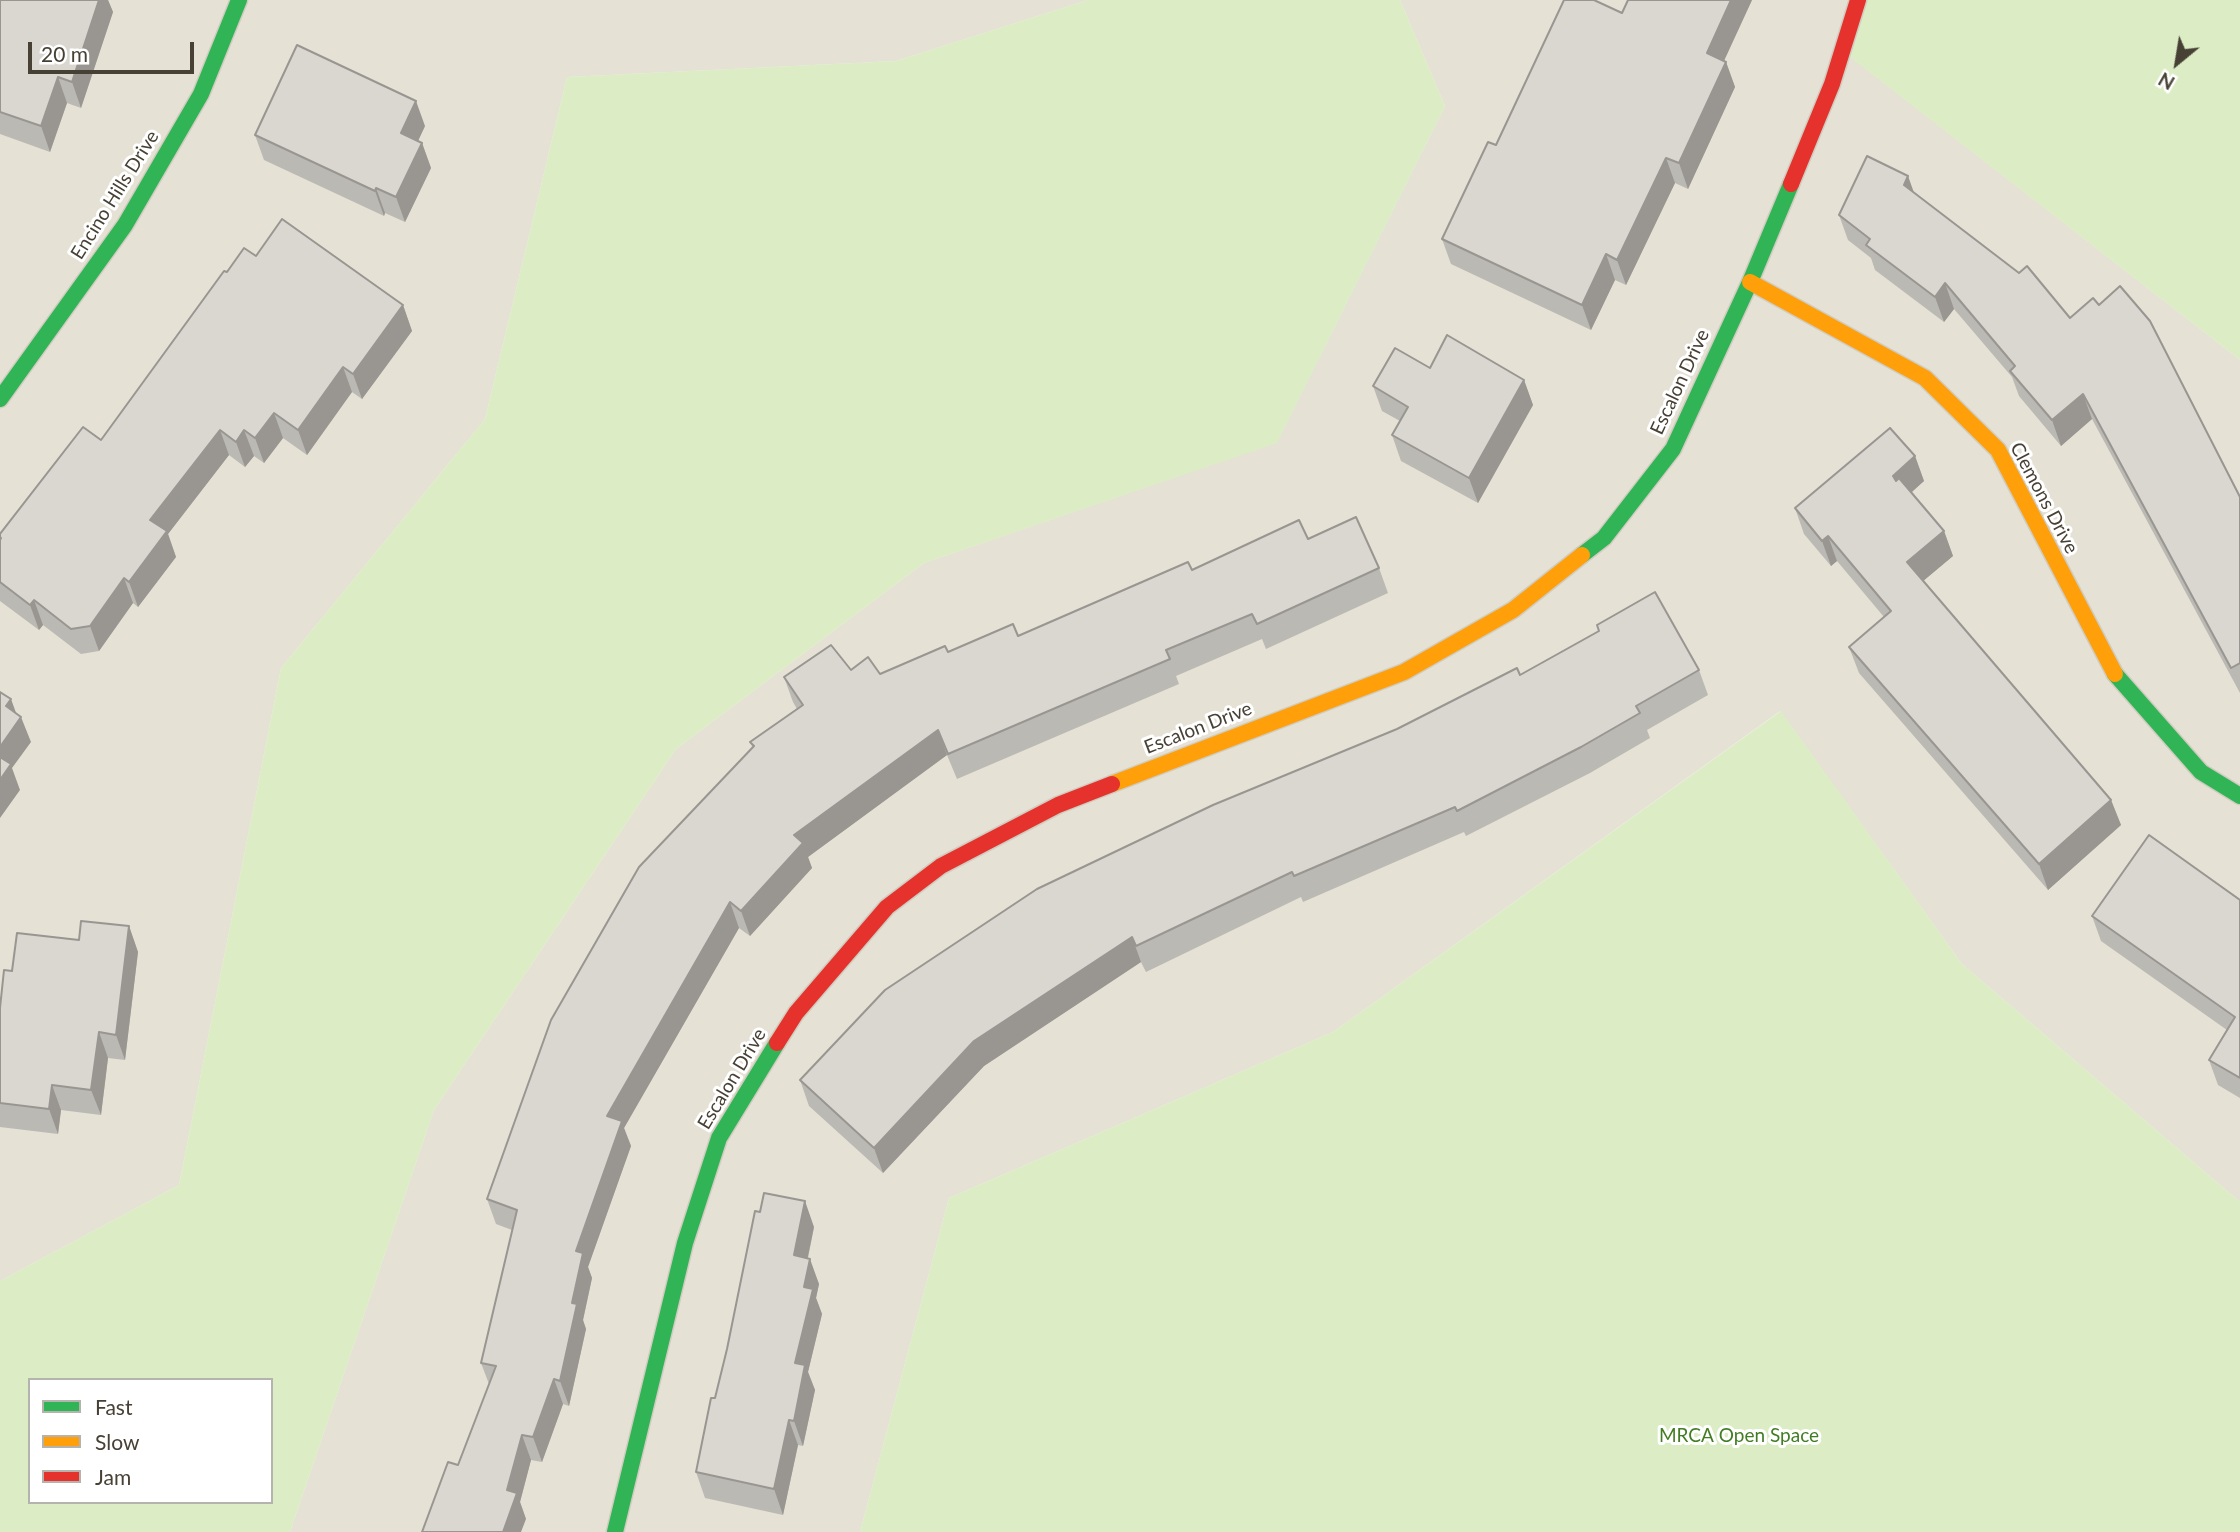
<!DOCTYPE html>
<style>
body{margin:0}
#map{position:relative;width:2240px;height:1532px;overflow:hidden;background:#f0efe8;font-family:Lato,sans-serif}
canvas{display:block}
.legend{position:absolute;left:28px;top:1378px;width:245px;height:126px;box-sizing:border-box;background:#fff;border:2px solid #b5b3ae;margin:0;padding:9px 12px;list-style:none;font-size:21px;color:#474034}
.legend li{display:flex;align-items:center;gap:14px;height:35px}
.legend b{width:35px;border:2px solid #b5b3ae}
.north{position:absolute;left:2142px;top:28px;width:70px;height:70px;-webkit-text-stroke:5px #fff;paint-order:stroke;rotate:210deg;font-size:19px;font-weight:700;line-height:28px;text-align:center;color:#474034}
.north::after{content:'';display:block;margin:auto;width:24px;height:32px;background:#474034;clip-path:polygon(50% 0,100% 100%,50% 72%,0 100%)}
.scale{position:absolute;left:28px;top:42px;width:166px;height:32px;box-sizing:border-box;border:4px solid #474034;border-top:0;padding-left:9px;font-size:21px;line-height:24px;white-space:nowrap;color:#474034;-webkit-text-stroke:5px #fff;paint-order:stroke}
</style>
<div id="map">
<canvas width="2240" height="1532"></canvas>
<ul class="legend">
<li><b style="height:9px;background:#30b455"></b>Fast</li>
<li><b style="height:9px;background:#ff9f0a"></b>Slow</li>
<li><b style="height:9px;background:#e5322d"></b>Jam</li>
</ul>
<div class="north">N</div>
<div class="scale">20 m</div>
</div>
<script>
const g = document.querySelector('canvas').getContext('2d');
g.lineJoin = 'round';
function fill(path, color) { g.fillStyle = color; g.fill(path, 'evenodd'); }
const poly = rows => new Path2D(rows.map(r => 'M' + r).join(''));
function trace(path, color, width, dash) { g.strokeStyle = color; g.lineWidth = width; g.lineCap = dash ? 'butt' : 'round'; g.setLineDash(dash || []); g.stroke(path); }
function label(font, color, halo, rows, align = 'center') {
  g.font = font + ' Lato,sans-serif'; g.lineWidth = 6; g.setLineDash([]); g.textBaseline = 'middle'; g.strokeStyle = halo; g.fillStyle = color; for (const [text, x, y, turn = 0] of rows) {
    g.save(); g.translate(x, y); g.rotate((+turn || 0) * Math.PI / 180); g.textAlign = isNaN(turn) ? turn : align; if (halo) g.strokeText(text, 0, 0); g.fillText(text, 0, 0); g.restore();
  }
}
const residential = poly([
 [0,0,1088,0,896,61,567,77,485,419,281,668,179,1185,0,1281],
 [1400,0,1865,0,1847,54,2240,360,2240,1202,1962,964,1780,711,1333,1032,949,1198,860,1532,290,1532,434,1110,676,749,924,563,1277,442,1445,106]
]);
const green = poly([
 [1088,0,1400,0,1445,106,1277,443,924,563,676,749,434,1110,290,1532,0,1532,0,1281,179,1185,281,668,485,419,567,77,896,61],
 [30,1380,271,1380,271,1502,30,1502],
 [1865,0,2240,0,2240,360,1846,54],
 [1781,711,1962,964,2240,1202,2240,1532,860,1532,949,1198,1333,1032]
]);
const fast = poly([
 [0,399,125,225,201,94,239,0],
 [1582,555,1604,538,1673,449,1750,282,1791,184],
 [2115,674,2201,772,2240,796],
 [615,1532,685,1243,719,1138,777,1043]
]);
const slow = poly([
 [1750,282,1925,378,1998,450,2115,674],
 [1112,784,1404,672,1513,610,1582,555]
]);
const jam = poly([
 [1791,184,1832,84,1858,0],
 [777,1043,796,1013,887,907,941,866,1058,805,1112,784]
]);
const wall = poly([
 [0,0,108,0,113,12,81,108,67,103,50,152,0,134],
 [1628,0,1752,0,1724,61,1726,62,1735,87,1688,189,1675,183,1626,285,1615,280,1591,330,1451,264,1442,239,1622,13],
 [425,126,418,141,422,143,431,168,405,222,385,213,384,216,264,160,255,135],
 [1914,193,2070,318,2240,497,2240,693,2092,419,2061,446,2019,396,2012,377,1954,309,1944,322,1875,270,1871,258,1848,240,1839,215],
 [256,256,403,305,412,331,362,399,352,392,307,455,283,438,264,463,254,456,245,467,229,455,168,534,176,557,138,607,133,603,99,651,81,654,43,625,39,630,0,601,0,534,101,440,227,272],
 [1524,380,1533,405,1478,503,1401,461,1392,435,1400,421,1382,411,1373,386],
 [1915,456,1924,481,1911,492,1944,531,1953,556,1923,581,2111,800,2121,825,2048,890,1859,673,1849,647,1884,617,1837,561,1831,566,1804,534,1795,508],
 [1308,539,1379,568,1388,593,1266,649,1262,639,1176,676,1179,684,957,779,947,755,808,857,812,868,750,936,739,928,624,1128,631,1146,588,1267,592,1278,583,1320,586,1329,569,1406,563,1404,542,1462,531,1460,520,1502,526,1519,458,1465,489,1384,481,1363,512,1230,496,1224,487,1199,753,748,750,742,797,709,793,702,784,677,851,670,880,674,948,652,1018,636,1192,570],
 [1597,625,1699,670,1708,695,1647,730,1650,738,1590,773,1466,836,1464,832,1303,902,1301,897,1146,972,1141,962,984,1066,883,1173,809,1106,800,1080,1397,729,1520,675,1599,631],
 [2240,900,2240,1098,2218,1085,2209,1060,2227,1030,2101,941,2092,916],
 [129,926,138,952,125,1060,108,1058,101,1115,61,1110,58,1134,0,1127,0,1008,12,971,79,940],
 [814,1227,808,1258,819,1284,816,1298,822,1314,808,1372,815,1390,803,1446,798,1445,783,1515,705,1498,696,1472,715,1398]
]);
const shadedWall = poly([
 [99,0,108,0,113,12,81,108,72,82],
 [1731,0,1752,0,1716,78,1707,53],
 [1726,62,1735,87,1688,189,1679,163],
 [58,77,67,103,50,152,41,126],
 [416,101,425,126,410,158,401,133],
 [422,143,431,168,405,222,396,197],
 [1666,158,1675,183,1626,285,1617,260],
 [1908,176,1917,201,1904,185],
 [376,188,385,213,384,216,375,191],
 [1606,254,1615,280,1591,330,1582,305],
 [1945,283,1954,309,1944,322,1935,297],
 [403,305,412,331,362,399,353,374],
 [343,367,352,392,307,455,298,430],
 [1524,380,1533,405,1478,503,1469,478],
 [2083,394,2092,419,2061,446,2052,420],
 [274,413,283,438,264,463,255,438],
 [220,430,229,455,168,534,176,557,138,607,129,582,150,520],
 [244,430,254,456,245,467,236,442],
 [1915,456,1924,481,1902,501,1893,476],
 [1944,531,1953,556,1916,587,1907,562],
 [1828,536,1837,561,1831,566,1822,541],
 [124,578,133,603,99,651,90,626],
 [34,600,43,625,39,630,30,605],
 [11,699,19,721,21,717,31,742,12,768,20,790,0,818,0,747,6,706],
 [938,730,947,755,808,857,812,868,750,936,741,911,794,835],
 [2111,800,2121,825,2048,890,2039,864],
 [730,902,739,928,624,1128,631,1146,588,1267,592,1278,583,1320,586,1329,569,1406,560,1381,572,1303,576,1251,607,1116],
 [129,926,138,952,125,1060,116,1035],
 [1132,937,1141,962,984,1066,883,1173,874,1148,974,1041],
 [99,1032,108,1058,101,1115,91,1090],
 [52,1085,61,1110,58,1134,49,1109],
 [805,1201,814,1227,803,1280,794,1255],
 [810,1259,819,1284,816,1298,822,1314,808,1372,815,1390,803,1446,794,1421,795,1363,804,1287],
 [554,1379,563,1404,542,1462,533,1437],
 [789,1420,798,1445,783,1515,774,1489],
 [522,1435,531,1460,520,1502,526,1519,521,1532,503,1532,507,1490]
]);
const building = poly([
 [0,0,99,0,72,82,58,77,41,126,0,112,0,0],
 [1564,0,1594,0,1622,13,1628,0,1731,0,1707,53,1726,62,1679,163,1666,158,1617,260,1606,254,1582,305,1442,239,1488,142,1496,145,1564,0],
 [297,45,416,101,401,133,422,143,396,197,376,188,375,191,255,135,297,45],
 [1867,156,1908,176,1904,185,2019,273,2027,266,2070,318,2093,298,2099,305,2120,286,2150,321,2240,497,2240,663,2231,668,2083,394,2052,420,2010,371,2015,366,1945,283,1935,297,1866,245,1870,239,1839,215,1867,156],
 [282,219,403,305,353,374,343,367,298,430,274,413,255,438,244,430,236,442,220,430,150,520,167,531,129,582,124,578,90,626,71,629,34,600,30,605,0,582,0,540,1,538,0,537,0,534,83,427,101,440,224,271,227,272,244,248,256,256,282,219],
 [1447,335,1524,380,1469,478,1392,435,1408,407,1373,386,1395,348,1430,368,1447,335],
 [1890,428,1915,456,1893,476,1896,481,1899,478,1944,531,1907,562,2111,800,2039,864,1849,647,1891,611,1828,536,1822,541,1795,508,1890,428],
 [1356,517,1379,568,1257,624,1252,614,1166,650,1170,659,948,754,938,730,794,835,803,843,741,911,730,902,607,1116,622,1121,576,1251,583,1253,572,1303,577,1304,560,1381,554,1379,533,1437,522,1435,507,1490,517,1493,503,1532,422,1532,448,1462,458,1465,496,1366,481,1363,517,1210,487,1199,551,1020,639,867,754,746,750,742,803,705,784,677,831,645,851,670,868,657,880,674,945,646,948,652,1013,624,1018,636,1188,562,1192,570,1299,520,1308,539,1356,517],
 [1655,592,1699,670,1636,706,1640,713,1581,747,1457,811,1455,807,1294,876,1292,872,1136,946,1132,937,974,1041,874,1148,800,1080,885,990,1037,889,1213,805,1397,729,1517,668,1520,675,1599,631,1597,625,1655,592],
 [0,692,11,699,6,706,21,717,0,747,0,692],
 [0,757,11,764,0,780,0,757],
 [2149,835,2240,900,2240,1078,2209,1060,2235,1017,2092,916,2149,835],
 [81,921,129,926,116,1035,99,1032,91,1090,52,1085,49,1109,0,1103,0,1008,4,970,12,971,17,933,79,940,81,921],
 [764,1193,805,1201,794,1255,810,1259,804,1287,813,1289,795,1363,805,1365,794,1421,789,1420,774,1489,696,1472,711,1398,715,1398,727,1349,755,1211,760,1212,764,1193]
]);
const streetNames = [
 ["Encino Hills Drive",115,195,-58],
 ["Escalon Drive",1680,382,-65],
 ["Clemons Drive",2044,498,62],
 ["Escalon Drive",1198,728,-21],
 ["Escalon Drive",732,1079,-59]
];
const parkNames = [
 ["MRCA Open Space",1739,1436]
];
fill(residential, '#e5e1d5');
fill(green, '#dcedc6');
trace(fast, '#d0ccbf', 19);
trace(slow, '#d0ccbf', 19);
trace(jam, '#d0ccbf', 19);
trace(fast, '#30b455', 16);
trace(slow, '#ff9f0a', 16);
trace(jam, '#e5322d', 16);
fill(wall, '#bbb9b4');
fill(shadedWall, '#999692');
fill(building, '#dad7d1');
trace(building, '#999692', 2);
label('19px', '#474034', '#fff', streetNames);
label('19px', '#427d23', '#fff', parkNames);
</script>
